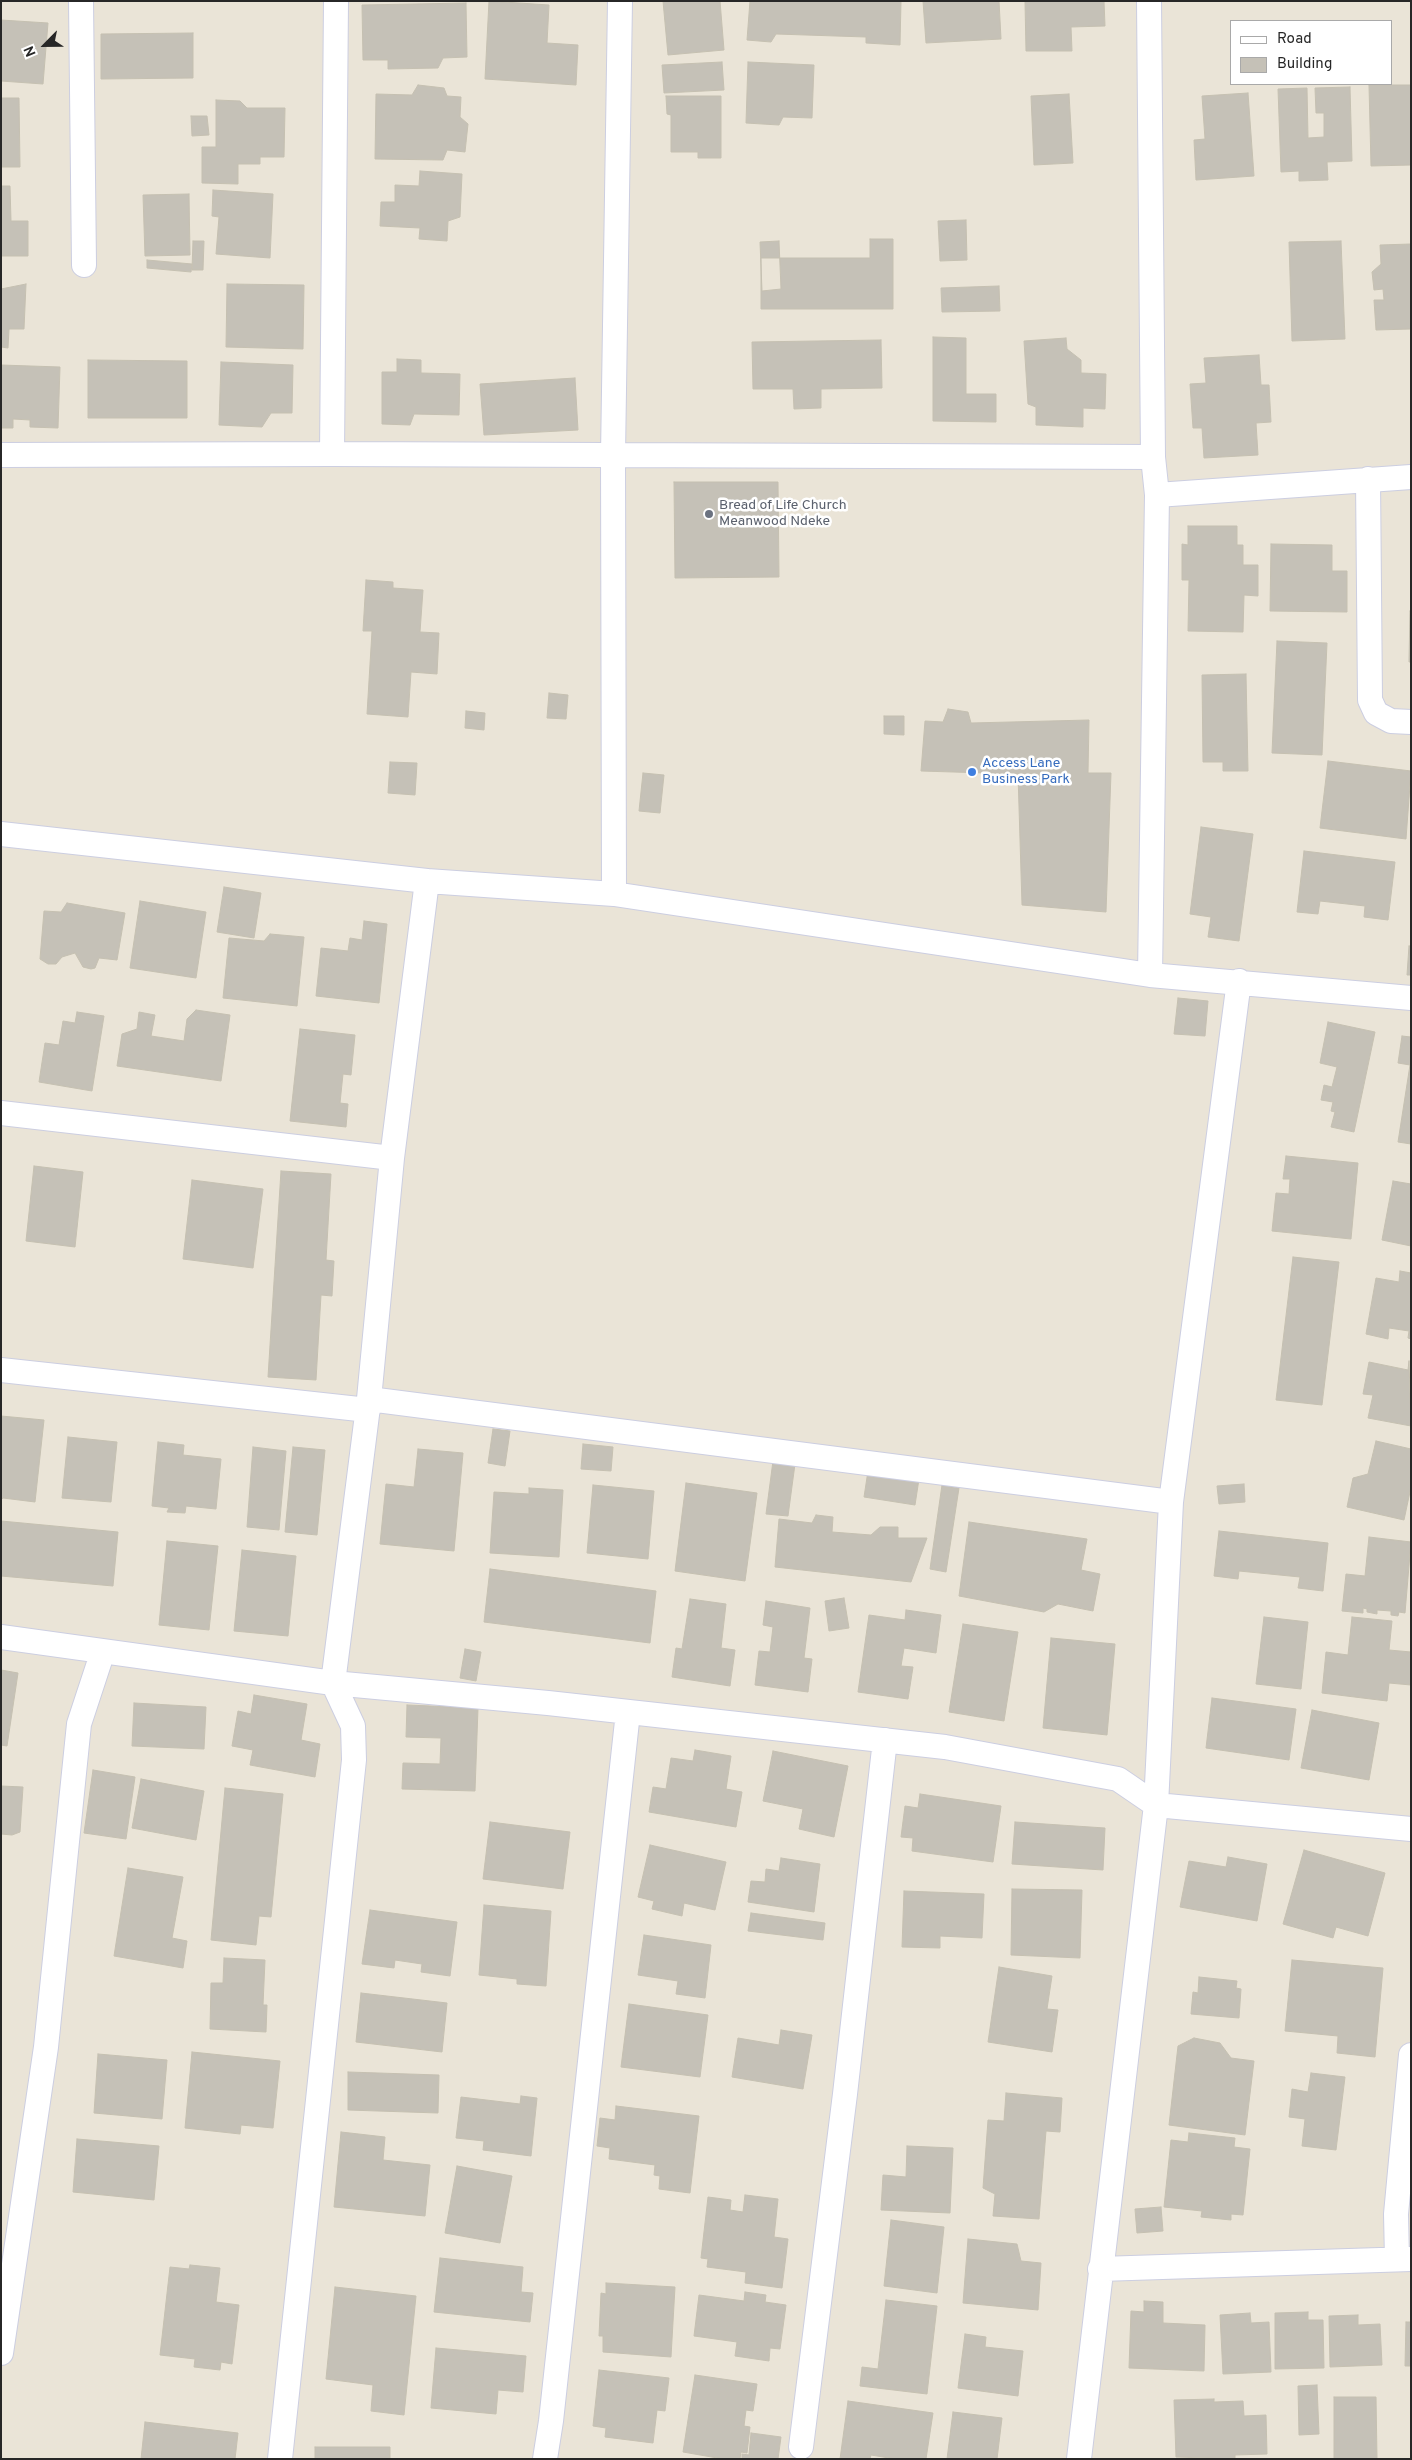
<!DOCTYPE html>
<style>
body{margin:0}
#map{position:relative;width:1412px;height:2460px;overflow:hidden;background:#eae4d7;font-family:Overpass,sans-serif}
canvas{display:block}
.frame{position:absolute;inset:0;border:2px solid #272727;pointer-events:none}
.legend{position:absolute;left:1230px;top:20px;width:162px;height:65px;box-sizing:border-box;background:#fff;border:1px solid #a9a9a9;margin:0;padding:6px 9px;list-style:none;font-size:15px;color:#272727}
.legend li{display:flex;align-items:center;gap:10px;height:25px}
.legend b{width:25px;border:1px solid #a9a9a9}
.north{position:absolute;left:20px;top:20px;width:50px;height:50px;-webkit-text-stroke:4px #fff;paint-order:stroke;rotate:247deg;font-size:14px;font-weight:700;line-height:20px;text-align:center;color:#272727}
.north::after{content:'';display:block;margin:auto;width:18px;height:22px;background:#272727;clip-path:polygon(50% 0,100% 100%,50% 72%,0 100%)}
</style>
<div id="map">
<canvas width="1412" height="2460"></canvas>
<div class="frame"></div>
<ul class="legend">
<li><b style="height:6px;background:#fff"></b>Road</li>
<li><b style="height:14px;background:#c5c1b7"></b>Building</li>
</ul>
<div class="north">N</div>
</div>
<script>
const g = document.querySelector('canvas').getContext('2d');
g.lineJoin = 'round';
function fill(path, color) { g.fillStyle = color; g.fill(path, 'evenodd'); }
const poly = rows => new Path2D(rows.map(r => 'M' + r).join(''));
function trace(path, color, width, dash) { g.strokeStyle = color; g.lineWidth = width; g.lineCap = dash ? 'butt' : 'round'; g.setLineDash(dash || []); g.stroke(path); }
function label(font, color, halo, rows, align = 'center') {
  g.font = font + ' Overpass,sans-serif'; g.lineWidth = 5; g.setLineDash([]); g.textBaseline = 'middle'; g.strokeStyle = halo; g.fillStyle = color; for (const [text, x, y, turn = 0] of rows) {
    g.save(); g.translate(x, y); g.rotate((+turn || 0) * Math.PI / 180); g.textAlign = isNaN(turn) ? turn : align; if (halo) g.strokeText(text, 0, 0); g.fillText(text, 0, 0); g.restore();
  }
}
const building = poly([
 [489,1,549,5,547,43,578,45,576,85,485,79,489,1],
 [663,1,720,1,724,50,668,55,663,1],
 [750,1,901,1,900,45,866,43,866,37,776,34,771,42,747,40,750,1],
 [923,1,999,1,1001,39,926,43,923,1],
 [1025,1,1104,1,1105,26,1071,27,1072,51,1026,51,1025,1],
 [466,3,467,57,443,58,438,68,388,69,388,60,363,60,362,5,466,3],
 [1,20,48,23,43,84,1,81,1,20],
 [193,33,193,78,101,79,101,34,193,33],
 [722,62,724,90,664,93,662,65,722,62],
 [748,62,814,65,812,118,783,117,779,125,746,123,748,62],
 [418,85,444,88,447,96,461,97,460,117,468,124,465,152,447,150,443,160,375,159,376,94,412,95,418,85],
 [1369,85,1411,85,1411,165,1371,166,1369,85],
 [1350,87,1352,161,1327,162,1328,180,1299,181,1299,171,1281,172,1278,89,1307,88,1308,138,1324,137,1324,113,1316,113,1315,88,1350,87],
 [1248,93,1254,176,1196,180,1194,140,1205,139,1202,96,1248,93],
 [1069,94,1073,163,1034,165,1031,96,1069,94],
 [666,96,721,96,721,158,698,158,698,152,671,152,671,115,667,114,666,96],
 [1,98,19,98,20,167,1,167,1,98],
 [216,100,240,101,247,108,285,108,284,157,260,157,260,164,238,164,238,184,202,183,202,147,216,147,216,100],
 [191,116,207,116,209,135,192,136,191,116],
 [420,171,462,174,460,217,448,221,447,241,419,239,420,228,380,226,381,202,395,202,395,185,419,186,420,171],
 [1,186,10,186,11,221,28,221,28,256,1,256,1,186],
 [213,190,273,194,270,258,216,254,219,217,212,216,213,190],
 [189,194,190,255,145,256,143,195,189,194],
 [966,220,967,260,940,261,938,221,966,220],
 [870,239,893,239,893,309,761,309,761,258,870,258,870,239],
 [193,241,204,241,203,270,192,270,193,241],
 [779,241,781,289,762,291,760,242,779,241],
 [1341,241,1345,339,1292,341,1289,242,1341,241],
 [1411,244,1411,329,1376,330,1374,300,1384,300,1383,289,1374,290,1372,272,1381,264,1380,245,1411,244],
 [147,260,192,264,191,272,147,268,147,260],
 [26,284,24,329,9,329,8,348,1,347,1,289,26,284],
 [227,284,304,285,303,349,226,347,227,284],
 [999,286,1000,311,942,312,941,288,999,286],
 [933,337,966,338,966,394,996,394,996,422,933,421,933,337],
 [1066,338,1067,349,1081,360,1081,373,1106,374,1105,409,1083,408,1083,427,1036,425,1036,407,1028,404,1024,341,1066,338],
 [881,340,882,388,821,389,821,408,794,409,793,389,753,389,752,342,881,340],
 [1259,355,1261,385,1269,385,1271,422,1256,423,1258,455,1204,458,1202,428,1193,428,1190,384,1206,383,1204,358,1259,355],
 [397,359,421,360,421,373,460,374,459,415,414,414,410,425,382,424,382,372,397,372,397,359],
 [88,360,187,361,187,418,88,418,88,360],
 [221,362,293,365,292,413,271,413,262,427,219,425,221,362],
 [1,365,60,367,58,428,30,427,30,420,13,419,13,428,1,428,1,365],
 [575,378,578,430,484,435,480,384,575,378],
 [674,482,778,482,779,577,675,578,674,482],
 [1188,526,1237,526,1237,545,1243,545,1243,565,1258,565,1258,596,1244,595,1243,632,1188,631,1189,580,1182,580,1182,544,1188,545,1188,526],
 [1271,544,1332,545,1332,571,1347,571,1347,612,1270,611,1271,544],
 [366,580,393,582,393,588,423,590,420,632,439,633,437,674,411,672,408,717,367,714,372,631,363,631,366,580],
 [1410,611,1411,611,1411,662,1409,662,1410,611],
 [1277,641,1327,643,1322,755,1272,753,1277,641],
 [1246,674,1248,771,1223,771,1223,762,1203,762,1202,675,1246,674],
 [549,693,568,695,566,719,547,718,549,693],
 [948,709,968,712,971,723,1089,720,1088,773,1111,773,1106,912,1022,905,1018,774,921,771,925,721,943,722,948,709],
 [466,711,485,713,484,730,465,728,466,711],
 [884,716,904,716,904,735,884,734,884,716],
 [1328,761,1411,771,1406,839,1320,828,1328,761],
 [390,762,417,763,415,795,388,793,390,762],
 [643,773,664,775,660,813,639,811,643,773],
 [1201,827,1253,834,1239,941,1208,937,1211,917,1190,914,1201,827],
 [1304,851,1395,862,1388,920,1364,917,1365,906,1320,901,1318,914,1297,912,1304,851],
 [224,887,261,893,254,938,217,932,224,887],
 [140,901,206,912,196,978,130,968,140,901],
 [67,903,125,913,117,960,99,958,95,968,91,969,83,967,75,953,62,957,56,964,48,964,40,959,44,911,61,912,67,903],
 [364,921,387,924,379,1003,316,996,321,948,348,951,350,938,362,940,364,921],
 [270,934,304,937,297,1006,223,998,229,938,264,941,270,934],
 [1409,946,1411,946,1411,975,1407,975,1409,946],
 [1178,998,1208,1001,1205,1036,1174,1034,1178,998],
 [196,1010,230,1015,221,1081,117,1066,122,1034,137,1029,139,1012,155,1015,151,1036,184,1041,187,1019,196,1010],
 [77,1012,104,1016,92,1091,39,1082,45,1043,59,1045,63,1021,75,1023,77,1012],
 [1328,1022,1375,1032,1354,1132,1331,1127,1335,1112,1331,1111,1333,1102,1321,1100,1324,1085,1332,1087,1337,1067,1320,1063,1328,1022],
 [300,1029,355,1035,351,1075,343,1074,340,1103,348,1104,346,1127,290,1121,300,1029],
 [1402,1036,1411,1037,1411,1144,1398,1142,1410,1065,1398,1063,1402,1036],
 [1286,1156,1358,1163,1351,1239,1272,1231,1276,1193,1289,1194,1290,1179,1283,1179,1286,1156],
 [34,1166,83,1172,75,1247,26,1241,34,1166],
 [281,1171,331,1174,326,1260,334,1261,332,1296,321,1295,316,1380,268,1377,281,1171],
 [192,1180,263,1189,253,1268,183,1259,192,1180],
 [1393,1181,1411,1184,1411,1246,1382,1240,1393,1181],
 [1293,1257,1339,1262,1322,1405,1276,1400,1293,1257],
 [1400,1271,1411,1273,1411,1339,1408,1338,1409,1331,1389,1328,1388,1339,1366,1334,1376,1278,1399,1282,1400,1271],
 [1409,1361,1411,1426,1368,1418,1373,1395,1363,1394,1369,1362,1408,1370,1409,1361],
 [1,1416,44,1420,35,1502,3,1498,1,1500,1,1416],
 [493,1429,510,1431,505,1466,488,1463,493,1429],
 [68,1437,117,1442,111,1502,62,1498,68,1437],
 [1376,1441,1411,1449,1411,1487,1404,1520,1347,1507,1353,1478,1368,1474,1376,1441],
 [158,1442,184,1445,183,1455,221,1459,216,1509,186,1506,185,1513,167,1512,169,1508,152,1506,158,1442],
 [583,1444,613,1447,611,1471,581,1469,583,1444],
 [253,1447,286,1451,279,1530,247,1527,253,1447],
 [293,1447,325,1450,317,1535,285,1532,293,1447],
 [418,1449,463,1453,454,1551,380,1544,386,1484,414,1487,418,1449],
 [773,1461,795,1464,788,1516,766,1514,773,1461],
 [868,1471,919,1479,915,1505,864,1497,868,1471],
 [686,1483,757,1493,745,1581,675,1571,686,1483],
 [1244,1484,1245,1502,1219,1504,1217,1486,1244,1484],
 [593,1485,654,1491,648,1559,587,1553,593,1485],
 [942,1485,959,1488,946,1572,930,1569,942,1485],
 [529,1488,563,1490,559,1557,490,1553,494,1492,529,1494,529,1488],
 [816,1515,833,1517,832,1532,871,1535,880,1527,898,1527,898,1538,927,1538,911,1582,775,1567,779,1519,812,1523,816,1515],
 [1,1521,118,1532,113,1586,1,1576,1,1521],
 [969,1522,1087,1539,1081,1570,1100,1574,1093,1611,1058,1604,1044,1612,959,1596,969,1522],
 [1219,1531,1328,1543,1323,1591,1298,1588,1300,1577,1239,1571,1238,1579,1214,1576,1219,1531],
 [1369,1537,1411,1542,1405,1613,1399,1612,1398,1616,1391,1615,1391,1611,1377,1610,1377,1614,1367,1612,1367,1609,1363,1608,1363,1613,1342,1611,1346,1574,1365,1576,1369,1537],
 [167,1541,218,1546,209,1630,159,1625,167,1541],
 [242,1550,296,1556,288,1636,234,1631,242,1550],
 [490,1569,656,1591,650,1643,484,1622,490,1569],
 [844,1598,849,1628,829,1631,825,1601,844,1598],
 [690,1599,726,1604,721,1648,735,1650,730,1686,672,1677,676,1648,682,1649,690,1599],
 [766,1601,810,1608,804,1658,812,1659,808,1692,755,1685,759,1651,770,1652,773,1627,763,1625,766,1601],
 [906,1610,941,1615,936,1653,904,1648,901,1666,913,1667,908,1699,858,1692,869,1615,905,1620,906,1610],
 [1264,1617,1308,1622,1301,1689,1256,1684,1264,1617],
 [1352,1617,1392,1621,1389,1650,1411,1652,1411,1685,1389,1683,1387,1701,1322,1693,1326,1652,1348,1655,1352,1617],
 [963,1624,1018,1632,1004,1721,949,1712,963,1624],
 [1051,1638,1115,1644,1107,1735,1043,1728,1051,1638],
 [465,1649,481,1652,476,1681,460,1678,465,1649],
 [1,1670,18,1673,7,1746,1,1745,1,1670],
 [254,1695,307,1704,301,1740,320,1744,315,1777,250,1765,253,1750,232,1746,238,1711,251,1714,254,1695],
 [1212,1698,1296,1709,1289,1760,1206,1748,1212,1698],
 [134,1703,206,1707,204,1749,132,1746,134,1703],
 [407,1705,478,1708,475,1791,402,1789,403,1763,440,1764,441,1738,406,1737,407,1705],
 [1312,1710,1379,1723,1369,1780,1301,1768,1312,1710],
 [695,1750,731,1756,726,1789,742,1792,736,1827,649,1812,653,1787,666,1789,671,1758,693,1761,695,1750],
 [773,1751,848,1766,834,1837,799,1829,803,1809,763,1801,773,1751],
 [93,1770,135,1777,126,1839,84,1833,93,1770],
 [141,1779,204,1791,196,1840,132,1828,141,1779],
 [1,1786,23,1787,20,1832,12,1835,1,1834,1,1786],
 [225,1788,283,1794,271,1917,259,1916,256,1945,211,1940,225,1788],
 [920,1794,1001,1806,993,1862,912,1851,913,1838,901,1837,905,1806,918,1808,920,1794],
 [490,1822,570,1832,563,1889,483,1879,490,1822],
 [1015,1822,1105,1828,1103,1870,1012,1864,1015,1822],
 [650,1845,726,1862,715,1910,684,1903,682,1916,652,1909,654,1901,638,1897,650,1845],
 [1304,1850,1385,1873,1368,1936,1336,1927,1333,1938,1283,1924,1304,1850],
 [1228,1857,1267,1864,1257,1921,1180,1907,1189,1861,1226,1867,1228,1857],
 [781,1858,820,1864,814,1912,748,1902,751,1881,765,1882,766,1869,779,1871,781,1858],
 [128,1868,183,1877,172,1938,187,1941,183,1968,114,1956,128,1868],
 [1012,1889,1082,1890,1080,1958,1011,1955,1012,1889],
 [904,1891,984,1894,982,1938,940,1936,940,1948,902,1947,904,1891],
 [484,1905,551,1911,546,1986,517,1984,517,1979,479,1975,484,1905],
 [370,1910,457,1922,450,1976,421,1972,422,1964,395,1960,394,1968,362,1964,370,1910],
 [751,1913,825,1923,823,1940,748,1931,751,1913],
 [644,1935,711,1945,705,1998,676,1994,678,1981,638,1975,644,1935],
 [224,1958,265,1960,263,2005,267,2005,266,2032,210,2029,211,1983,223,1983,224,1958],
 [1292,1960,1383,1968,1375,2057,1337,2053,1338,2036,1285,2031,1292,1960],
 [999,1967,1052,1976,1047,2009,1058,2010,1052,2052,988,2042,999,1967],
 [1199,1977,1237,1981,1236,1988,1241,1989,1239,2018,1191,2014,1193,1992,1198,1993,1199,1977],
 [361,1993,447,2003,442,2052,356,2042,361,1993],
 [629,2004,708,2015,700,2077,621,2067,629,2004],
 [781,2030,812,2035,803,2089,732,2077,738,2038,779,2045,781,2030],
 [1194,2038,1220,2043,1231,2058,1254,2061,1245,2135,1169,2125,1178,2046,1194,2038],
 [192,2052,280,2061,273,2128,241,2125,240,2134,185,2128,192,2052],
 [98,2054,167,2060,162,2119,94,2113,98,2054],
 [348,2072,439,2075,438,2113,348,2110,348,2072],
 [1311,2073,1345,2077,1336,2150,1302,2146,1305,2119,1289,2117,1292,2089,1308,2092,1311,2073],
 [1006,2093,1062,2098,1060,2132,1046,2131,1039,2219,993,2216,995,2194,983,2188,988,2120,1004,2121,1006,2093],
 [521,2096,537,2098,531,2156,483,2150,484,2141,456,2138,461,2097,520,2104,521,2096],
 [616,2106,699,2116,690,2193,659,2189,660,2176,654,2175,655,2165,609,2159,610,2148,597,2146,600,2118,615,2120,616,2106],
 [341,2132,385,2137,383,2160,430,2165,425,2216,334,2207,341,2132],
 [1189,2133,1235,2138,1234,2147,1250,2149,1243,2215,1231,2214,1231,2220,1201,2217,1202,2211,1164,2207,1171,2140,1188,2142,1189,2133],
 [77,2139,159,2146,154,2200,73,2192,77,2139],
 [907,2146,953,2148,950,2213,881,2210,883,2175,906,2177,907,2146],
 [457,2166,512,2176,500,2243,445,2233,457,2166],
 [745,2195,778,2199,774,2237,788,2239,782,2288,745,2283,746,2272,707,2267,708,2259,701,2258,708,2197,731,2200,730,2210,743,2212,745,2195],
 [1161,2207,1163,2231,1137,2233,1135,2209,1161,2207],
 [891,2220,944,2227,937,2293,884,2286,891,2220],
 [968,2239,1017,2244,1021,2261,1041,2263,1038,2310,963,2303,968,2239],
 [440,2258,523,2267,521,2292,533,2293,530,2322,434,2312,440,2258],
 [190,2265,220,2268,216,2302,239,2305,232,2364,221,2362,220,2370,194,2367,195,2359,160,2355,170,2267,189,2269,190,2265],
 [606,2283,675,2287,671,2357,603,2352,603,2336,599,2336,601,2293,606,2294,606,2283],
 [335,2287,416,2296,404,2415,371,2411,373,2385,326,2379,335,2287],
 [745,2292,766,2295,765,2302,786,2305,780,2349,770,2348,769,2361,735,2356,737,2342,694,2336,699,2295,744,2301,745,2292],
 [886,2300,937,2306,927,2394,860,2386,862,2367,878,2369,886,2300],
 [1144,2301,1163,2302,1163,2323,1205,2325,1204,2371,1129,2368,1131,2311,1144,2312,1144,2301],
 [1308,2312,1308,2320,1323,2320,1324,2368,1275,2369,1275,2313,1308,2312],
 [1250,2313,1251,2323,1269,2322,1271,2372,1223,2374,1220,2315,1250,2313],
 [1358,2315,1358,2325,1380,2324,1382,2365,1330,2367,1329,2316,1358,2315],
 [1406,2322,1411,2322,1411,2366,1405,2366,1406,2322],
 [965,2334,986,2337,985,2347,1023,2351,1018,2396,958,2388,965,2334],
 [436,2348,526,2356,523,2392,498,2390,496,2414,431,2408,436,2348],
 [599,2370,669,2378,665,2411,657,2410,653,2443,605,2437,606,2428,593,2426,599,2370],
 [695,2375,757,2384,753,2411,746,2410,744,2426,750,2427,747,2453,741,2452,740,2459,723,2459,683,2452,695,2375],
 [1317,2385,1319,2434,1299,2435,1298,2386,1317,2385],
 [1334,2397,1376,2397,1377,2459,1334,2459,1334,2397],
 [1214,2399,1214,2402,1243,2401,1244,2416,1266,2415,1267,2454,1235,2455,1235,2459,1176,2457,1174,2400,1214,2399],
 [848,2401,933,2413,926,2459,895,2459,871,2455,870,2459,840,2459,848,2401],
 [953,2412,1002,2418,997,2459,947,2459,953,2412],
 [145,2422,238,2433,235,2459,141,2459,145,2422],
 [751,2433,781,2437,778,2459,742,2459,742,2454,749,2455,751,2433],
 [315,2447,390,2447,390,2459,315,2459,315,2447]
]);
const street = poly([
 [81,1,84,265],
 [1149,1,1153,457,1157,495,1150,975],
 [332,454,336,1],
 [1,455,332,454,1153,457],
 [1368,479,1370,700,1376,713,1391,721,1411,722],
 [1157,495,1411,477],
 [1,834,427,881,614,894,1150,975,1411,998],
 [614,894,613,455,620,1],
 [1,1113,392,1158],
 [1,1370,368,1410],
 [369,1399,1171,1502],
 [1,1637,333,1683,548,1703,945,1747,1118,1779,1156,1805,1411,1829],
 [1397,2259,1396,2214,1411,2055],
 [1100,2269,1411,2259],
 [1,2353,46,2047,79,1724,103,1651],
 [801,2447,845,2094,885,1740],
 [280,2459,354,1760,353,1726,333,1683,369,1399,392,1158,427,881],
 [545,2459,551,2421,628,1712],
 [1079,2459,1156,1805,1171,1502,1239,981]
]);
const markers = [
 [709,514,5,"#6b7280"],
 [972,772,5,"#3f7fe0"]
];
const worshipNames = [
 ["Bread of Life Church",719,506],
 ["Meanwood Ndeke",719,522]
];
const shopNames = [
 ["Access Lane",982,764],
 ["Business Park",982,780]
];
fill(building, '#c5c1b7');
trace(building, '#c5c0b1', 1);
trace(street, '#cccee1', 26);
trace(street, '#fff', 24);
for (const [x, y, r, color] of markers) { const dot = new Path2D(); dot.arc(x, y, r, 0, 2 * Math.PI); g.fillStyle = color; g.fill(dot); trace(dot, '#fff', 2); }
label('14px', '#5b616d', '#fff', worshipNames, 'left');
label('14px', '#366cbe', '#fff', shopNames, 'left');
</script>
